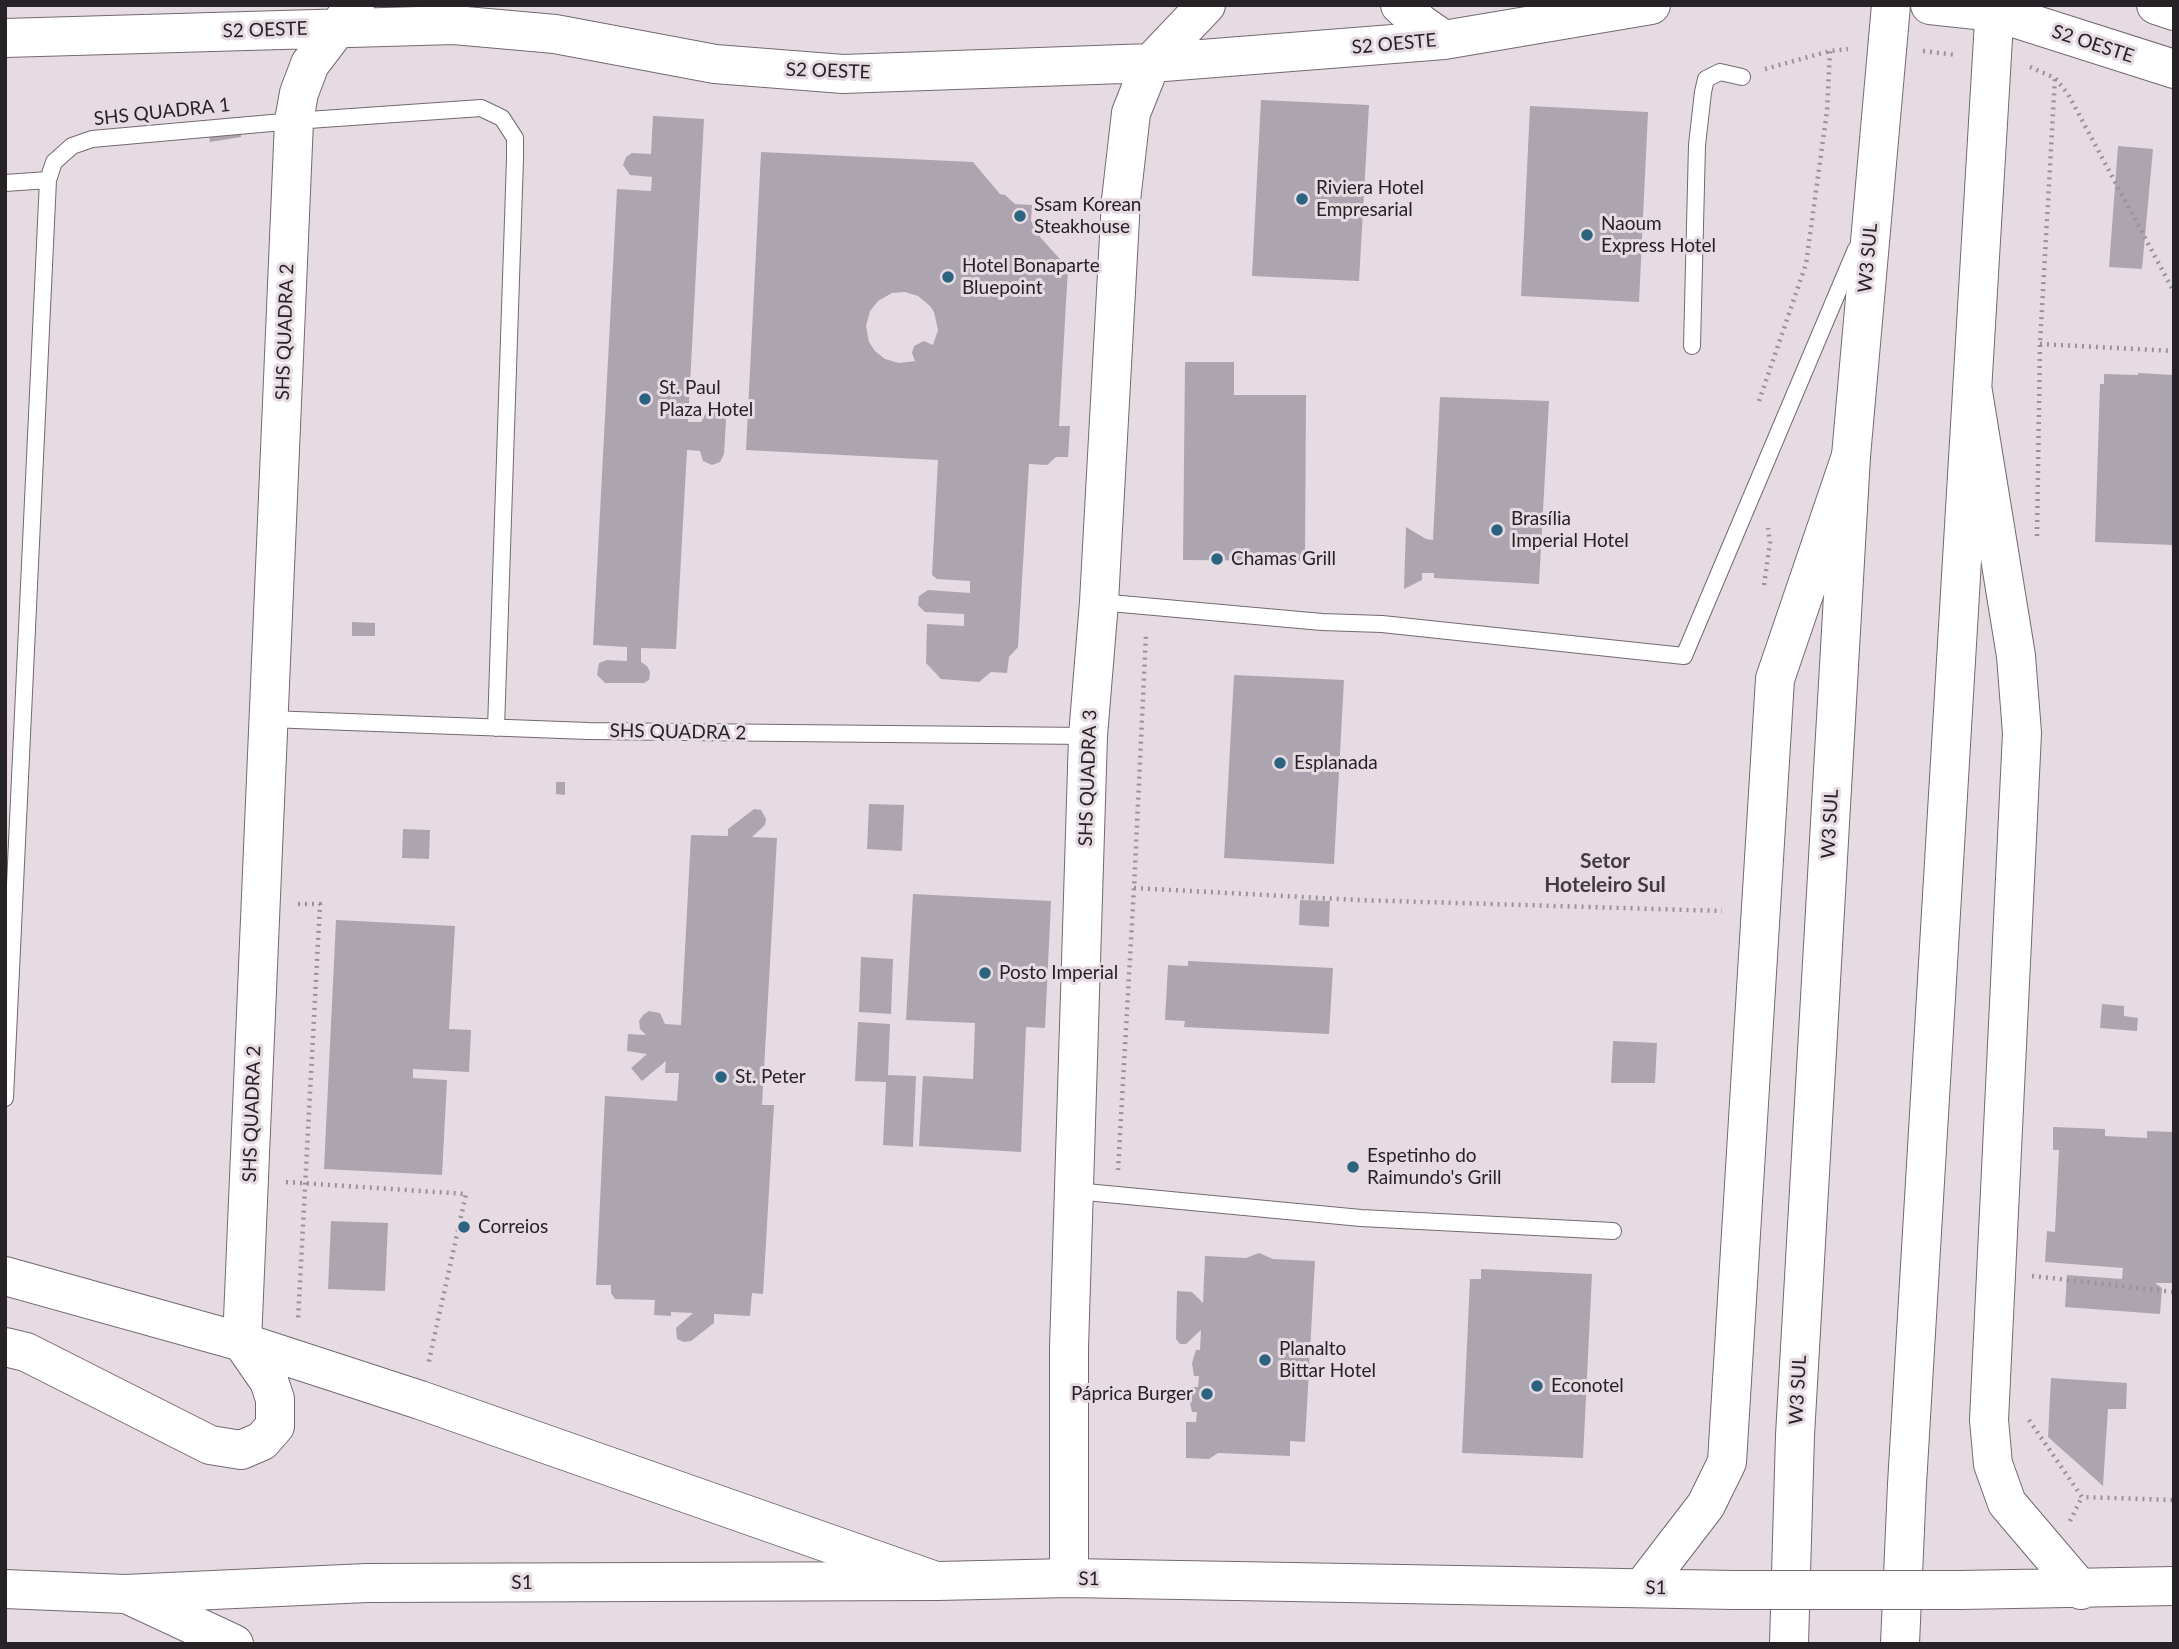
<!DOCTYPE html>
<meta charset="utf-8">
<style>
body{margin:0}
#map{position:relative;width:2179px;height:1649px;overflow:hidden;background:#e6dbe3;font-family:Lato,sans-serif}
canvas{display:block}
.frame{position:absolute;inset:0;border:7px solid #272225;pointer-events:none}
</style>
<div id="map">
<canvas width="2179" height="1649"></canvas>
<div class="frame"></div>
</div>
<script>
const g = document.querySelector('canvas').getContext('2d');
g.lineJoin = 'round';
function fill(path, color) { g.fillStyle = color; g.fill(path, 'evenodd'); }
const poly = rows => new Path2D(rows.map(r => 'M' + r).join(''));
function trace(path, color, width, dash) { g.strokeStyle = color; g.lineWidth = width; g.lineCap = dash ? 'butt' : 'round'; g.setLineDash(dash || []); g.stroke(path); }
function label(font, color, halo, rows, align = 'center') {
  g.font = font + ' Lato,sans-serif'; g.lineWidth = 6; g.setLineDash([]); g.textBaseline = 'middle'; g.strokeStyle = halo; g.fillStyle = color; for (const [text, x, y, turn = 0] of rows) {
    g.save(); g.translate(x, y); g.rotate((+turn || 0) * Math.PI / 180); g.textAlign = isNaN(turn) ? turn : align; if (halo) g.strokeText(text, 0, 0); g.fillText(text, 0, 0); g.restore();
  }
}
const building = poly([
 [1261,100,1369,105,1359,281,1252,276],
 [1530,106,1648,112,1639,302,1521,296],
 [653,116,704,119,688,422,701,422,706,413,713,409,723,414,726,420,724,454,720,462,712,465,703,461,700,451,687,450,676,649,641,648,641,662,647,666,650,672,649,680,644,683,605,683,597,675,599,663,607,660,627,661,627,647,593,645,617,189,651,191,652,177,630,175,623,165,626,157,632,153,651,154],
 [240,125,241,137,210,142,208,131],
 [2118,146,2153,149,2142,269,2109,267],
 [761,152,973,162,1000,194,1005,195,1015,204,1032,205,1031,221,1041,231,1040,237,1068,268,1059,426,1070,426,1068,457,1056,457,1047,465,1029,464,1018,647,1009,657,1007,673,991,672,979,682,941,679,926,663,927,624,964,626,964,614,925,612,918,605,919,596,928,590,970,593,970,581,937,579,932,575,938,460,746,450],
 [905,292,918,296,930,306,934,312,938,330,933,345,924,341,914,346,912,353,915,361,899,363,885,359,875,351,869,342,866,326,870,311,878,301,892,293],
 [1185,362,1234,362,1234,395,1306,395,1305,561,1183,560],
 [2138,373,2174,375,2174,545,2095,542,2100,384,2104,384,2104,374,2138,375],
 [1440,397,1549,401,1539,584,1434,578,1434,573,1422,573,1422,580,1404,589,1406,527,1426,539,1433,540],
 [352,622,375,623,375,636,352,636],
 [1234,675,1344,680,1334,864,1224,858],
 [556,782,565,782,565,795,556,794],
 [869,804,904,805,902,851,867,849],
 [754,809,761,810,766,819,765,825,752,837,777,838,762,1105,774,1105,763,1294,752,1293,750,1316,714,1314,714,1323,691,1341,684,1342,677,1339,676,1328,693,1313,671,1312,671,1316,654,1315,655,1300,615,1299,611,1293,611,1285,596,1285,605,1096,677,1101,679,1073,665,1073,666,1061,642,1081,631,1068,647,1054,627,1051,628,1034,646,1035,640,1029,639,1021,643,1015,649,1011,660,1013,665,1024,681,1025,691,835,728,836,728,829],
 [403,829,430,830,429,859,402,858],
 [913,894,1051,901,1045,1028,1026,1027,1021,1152,919,1146,923,1076,973,1079,975,1023,906,1020],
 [1300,900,1330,901,1329,927,1299,925],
 [336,920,455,926,449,1029,471,1030,469,1072,413,1069,413,1078,447,1080,442,1175,324,1169],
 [861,957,893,959,891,1014,859,1012],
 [1188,961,1333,968,1329,1034,1184,1027,1185,1021,1165,1020,1168,965,1188,966],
 [2102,1004,2124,1006,2124,1016,2138,1018,2137,1031,2100,1028],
 [858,1022,890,1024,888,1075,916,1076,913,1147,883,1145,886,1082,855,1081],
 [1613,1041,1657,1043,1655,1083,1611,1083],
 [2053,1127,2105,1129,2105,1136,2147,1138,2147,1131,2174,1132,2174,1283,2155,1283,2162,1288,2160,1314,2065,1307,2067,1275,2122,1279,2123,1268,2045,1262,2047,1231,2055,1232,2059,1150,2053,1150],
 [331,1221,388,1223,385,1291,328,1289],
 [1259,1253,1273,1259,1315,1261,1305,1442,1290,1441,1290,1456,1218,1453,1209,1459,1186,1458,1186,1422,1196,1422,1197,1412,1192,1412,1189,1398,1193,1387,1198,1387,1199,1376,1194,1376,1192,1363,1196,1350,1200,1350,1201,1330,1186,1344,1180,1344,1176,1339,1177,1291,1192,1292,1203,1303,1205,1256,1246,1258],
 [1481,1269,1592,1274,1583,1458,1462,1453,1470,1279,1481,1279],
 [2051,1378,2127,1383,2126,1409,2108,1409,2103,1486,2048,1437]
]);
const path = poly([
 [1923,51,1956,55],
 [2030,67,2055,78,2068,94,2174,292],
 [1765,69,1830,51,1848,49],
 [2040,344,2174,351],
 [1759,401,1806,264,1827,111,1830,51],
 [2037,536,2040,344,2055,78],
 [1764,585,1770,543,1768,528],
 [1134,888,1358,900,1722,911],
 [298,904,320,904,298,1320],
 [1118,1170,1134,888,1146,634],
 [286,1182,466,1194,428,1365],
 [2032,1276,2174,1292],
 [2029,1420,2082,1497,2174,1500],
 [2070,1521,2082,1497]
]);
const lane = poly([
 [5,183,48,180],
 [1692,346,1697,145,1703,92,1706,79,1720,72,1742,77],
 [1099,602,1322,622,1382,624,1684,656,1856,249],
 [269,719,588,731,1088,736],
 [5,1098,48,180,54,162,72,146,92,139,294,121,481,108,502,118,515,138,515,159,496,728],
 [1075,1191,1361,1218,1613,1231]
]);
const secondary = poly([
 [1400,5,1421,24,1444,40],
 [1930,5,1995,12,2174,69],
 [2156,5,2174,11],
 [5,38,454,25,555,34,715,64,843,74,1151,63,1444,40,1651,5],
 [5,1276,242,1342,420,1400,933,1580],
 [5,1347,26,1352,210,1445,241,1450,262,1441,275,1426,275,1399,269,1381,242,1342,294,121,299,93,310,64,355,5],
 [1069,1578,1069,1348,1088,736,1099,602,1121,200,1131,113,1151,63,1206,5]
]);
const primary = poly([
 [1789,1644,1795,1435,1851,456,1891,5],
 [1900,1644,1907,1484,1995,5]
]);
const highway = poly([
 [1973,392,2016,656,2022,733,1989,1420,1993,1464,2007,1503,2081,1590],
 [1643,1587,1706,1505,1727,1462,1775,679,1851,456],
 [5,1589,125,1594,367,1583,938,1581,1069,1578,1734,1590],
 [1961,1590,2174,1586],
 [131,1596,234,1644]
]);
const highwayBridge = poly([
 [1734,1590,1961,1590]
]);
const markers = [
 [1302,199,7,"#2c637e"],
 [1020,216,7,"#2c637e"],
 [1587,235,7,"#2c637e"],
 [948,277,7,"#2c637e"],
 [645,399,7,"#2c637e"],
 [1497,530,7,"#2c637e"],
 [1217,559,7,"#2c637e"],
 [1280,763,7,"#2c637e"],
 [985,973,7,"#2c637e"],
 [721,1077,7,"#2c637e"],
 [1353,1167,7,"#2c637e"],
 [464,1227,7,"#2c637e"],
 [1265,1360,7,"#2c637e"],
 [1537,1386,7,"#2c637e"],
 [1207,1394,7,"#2c637e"]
];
const streetNames = [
 ["S2 OESTE",265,30,-2],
 ["S2 OESTE",1394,44,-5],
 ["S2 OESTE",2093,44,18],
 ["S2 OESTE",828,71,2],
 ["SHS QUADRA 1",162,112,-6],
 ["W3 SUL",1868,258,-85],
 ["SHS QUADRA 2",285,332,-88],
 ["SHS QUADRA 2",678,732,1],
 ["SHS QUADRA 3",1088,778,-88],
 ["W3 SUL",1830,824,-87],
 ["SHS QUADRA 2",252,1114,-88],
 ["W3 SUL",1798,1390,-87],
 ["S1",1089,1579,1],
 ["S1",522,1583],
 ["S1",1656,1588,1]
];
const poiNames = [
 ["Riviera Hotel",1316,188],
 ["Empresarial",1316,210],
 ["Ssam Korean",1034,205],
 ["Steakhouse",1034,227],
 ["Naoum",1601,224],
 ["Express Hotel",1601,246],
 ["Hotel Bonaparte",962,266],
 ["Bluepoint",962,288],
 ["St. Paul",659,388],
 ["Plaza Hotel",659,410],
 ["Brasília",1511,519],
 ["Imperial Hotel",1511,541],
 ["Chamas Grill",1231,559],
 ["Esplanada",1294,763],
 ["Posto Imperial",999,973],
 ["St. Peter",735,1077],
 ["Espetinho do",1367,1156],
 ["Raimundo's Grill",1367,1178],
 ["Correios",478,1227],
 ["Planalto",1279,1349],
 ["Bittar Hotel",1279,1371],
 ["Econotel",1551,1386],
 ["Páprica Burger",1193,1394,"right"]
];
const neighbourhoodNames = [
 ["Setor",1605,861],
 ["Hoteleiro Sul",1605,885]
];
fill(building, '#aca5af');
trace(lane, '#746970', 18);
trace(secondary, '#746970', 40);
trace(primary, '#746970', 40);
trace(highway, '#746970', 40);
trace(path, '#9b9298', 4.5, [2, 5]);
trace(lane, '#fff', 16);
trace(secondary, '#fff', 38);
trace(primary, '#fff', 38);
trace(highway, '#fff', 38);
trace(highwayBridge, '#746970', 40, []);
trace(highwayBridge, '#fff', 38);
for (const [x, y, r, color] of markers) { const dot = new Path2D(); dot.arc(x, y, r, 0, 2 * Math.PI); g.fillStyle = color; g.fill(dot); trace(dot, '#e6dbe3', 2.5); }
label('19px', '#272225', '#e6dbe3', streetNames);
label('19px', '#272225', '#e6dbe3', poiNames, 'left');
label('bold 21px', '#443a41', '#e6dbe3', neighbourhoodNames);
</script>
